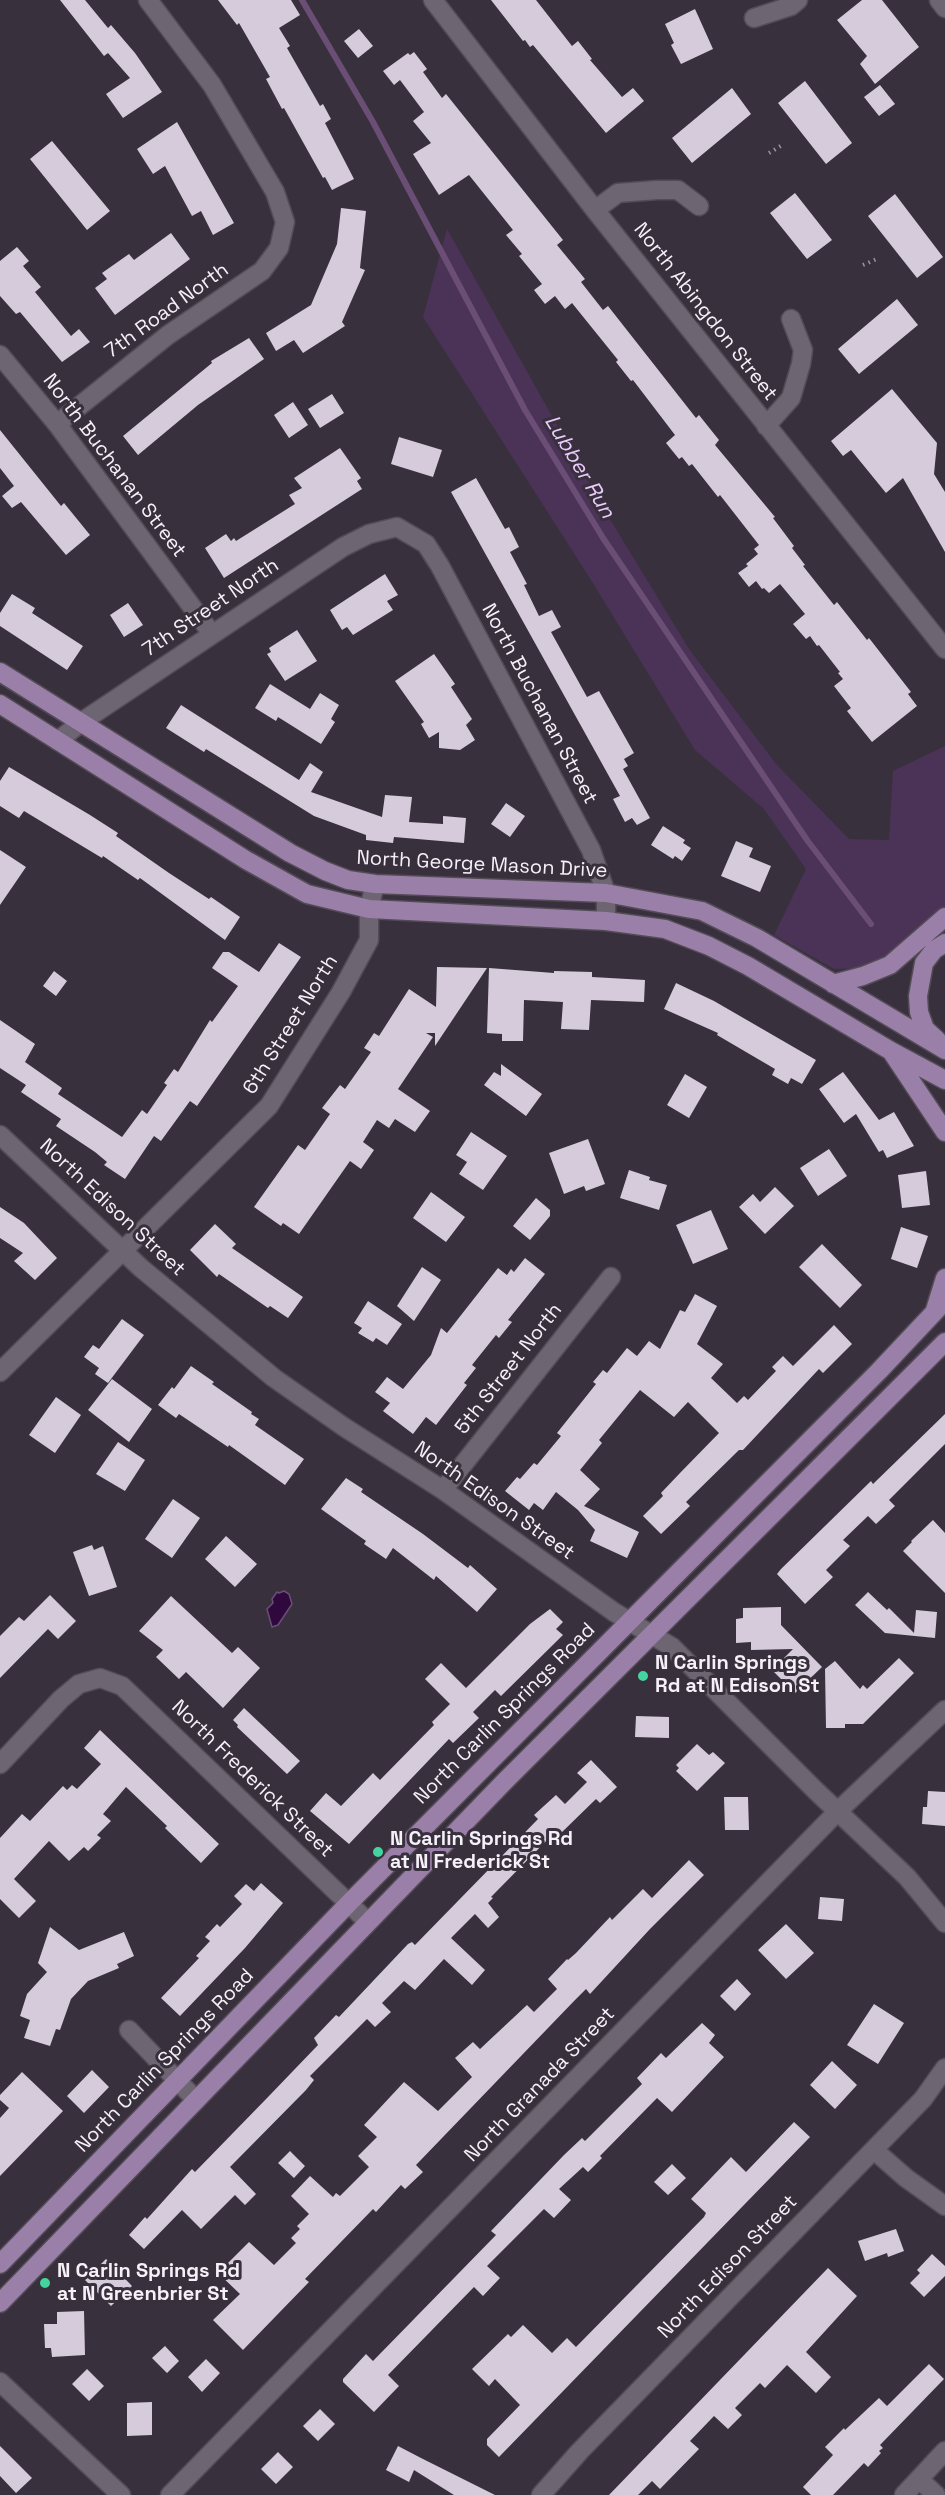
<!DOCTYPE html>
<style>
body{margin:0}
canvas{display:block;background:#38303c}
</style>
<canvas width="945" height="2495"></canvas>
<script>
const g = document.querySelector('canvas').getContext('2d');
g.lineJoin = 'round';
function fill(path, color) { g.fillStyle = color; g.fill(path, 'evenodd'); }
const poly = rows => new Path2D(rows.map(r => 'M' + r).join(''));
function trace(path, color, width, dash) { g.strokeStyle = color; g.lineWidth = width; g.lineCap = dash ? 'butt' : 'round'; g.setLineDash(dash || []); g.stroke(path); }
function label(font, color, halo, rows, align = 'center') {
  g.font = font + ' "Space Grotesk",sans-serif'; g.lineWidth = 6; g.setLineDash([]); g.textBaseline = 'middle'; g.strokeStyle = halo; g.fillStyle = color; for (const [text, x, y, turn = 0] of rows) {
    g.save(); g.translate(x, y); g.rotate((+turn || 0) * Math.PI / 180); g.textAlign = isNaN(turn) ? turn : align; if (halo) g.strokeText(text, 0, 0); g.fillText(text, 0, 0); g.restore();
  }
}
const green = poly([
 [447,229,608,516,689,649,776,764,849,839,889,840,893,771,945,746,945,908,887,961,866,968,834,969,774,935,806,869,764,809,695,750,591,580,423,317]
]);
const water = poly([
 [284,1591,289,1594,292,1604,278,1625,272,1627,267,1609,273,1603,272,1599,277,1592,279,1593,284,1591]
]);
const stream = poly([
 [302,0,373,122,525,410,603,538,807,840,871,924]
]);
const building = poly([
 [60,0,85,0,108,28,111,25,135,53,162,92,123,118,106,94,130,78,108,53,104,56],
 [218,0,291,0,300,15,279,28,290,46,287,48,320,106,323,104,331,119,325,123,354,179,332,190,325,177,323,178,284,108,282,109,266,79,270,77,239,23,237,25],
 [491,0,536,0,572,46,578,41,592,59,590,60,622,97,633,88,644,101,606,133,533,45,530,47,525,40,523,41],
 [862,0,882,0,919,47,875,84,860,64,867,56,837,20],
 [695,9,713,49,681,64,671,45,674,43,665,24],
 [359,29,373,46,358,58,344,41],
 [414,52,427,69,423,72,442,98,446,94,563,240,557,245,585,279,581,282,603,310,608,306,696,418,699,415,719,440,715,445,775,517,773,518,794,546,792,548,805,565,803,566,834,605,837,602,867,640,869,638,911,692,908,694,917,706,872,742,847,711,851,708,834,686,843,679,838,673,840,672,819,645,817,646,810,636,806,639,793,624,805,614,780,584,769,593,764,588,762,589,756,581,749,587,738,573,748,566,746,564,758,554,754,549,759,545,720,495,718,497,692,464,689,466,682,457,679,459,666,443,675,435,633,380,631,381,616,362,618,360,572,303,565,309,555,296,545,304,534,290,542,284,519,256,522,254,506,235,513,230,469,175,439,195,413,154,431,143,413,121,424,112,400,80,394,85,383,71,408,53,410,55],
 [805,81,852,143,826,164,778,103],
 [880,85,895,104,879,116,864,97],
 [732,88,751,114,692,163,672,138],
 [177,122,234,223,213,235,201,211,192,216,165,166,153,174,137,149],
 [52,141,110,211,87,230,30,159],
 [795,193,832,240,807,259,770,213],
 [895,194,943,257,917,278,868,216],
 [341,208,366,211,360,268,365,270,342,322,345,326,303,353,294,340,276,351,266,333,311,305,337,244],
 [171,233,190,259,115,315,95,288,107,279,102,273,129,254,134,260],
 [17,247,29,261,23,266,41,287,35,292,71,336,79,329,90,342,62,362,20,312,16,314,0,296,0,261],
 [897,299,918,325,859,374,838,349],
 [249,338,264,359,198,405,138,455,123,436,212,363,211,361],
 [892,389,937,443,934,474,945,492,945,552,903,478,886,493,851,450,843,456,831,441],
 [332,394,344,413,320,428,308,409],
 [293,402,308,425,289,438,274,415],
 [0,430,61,506,64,503,90,535,66,555,21,502,12,508,2,496,14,486,0,468],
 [399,437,442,450,433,477,391,464],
 [340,448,361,478,357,481,362,489,224,578,205,548,226,534,231,541,234,538,236,541,295,504,289,495,302,488,294,478],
 [476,478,505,529,509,527,519,547,510,552,527,584,524,585,539,616,552,610,561,627,551,632,587,697,599,691,634,753,624,759,628,766,623,769,650,818,637,825,632,818,625,822,613,799,620,796,451,492],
 [385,574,398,595,387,601,393,610,353,635,347,627,342,630,330,610],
 [12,594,35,608,32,613,83,646,67,670,0,626,0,613],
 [128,603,143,625,124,637,110,615],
 [297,630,317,661,285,681,267,654,271,652,269,648],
 [434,654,455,684,451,687,472,719,466,725,475,740,460,750,439,748,439,732,429,738,421,724,424,722,395,681],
 [270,684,310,709,320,693,339,705,331,719,335,722,321,744,278,717,276,721,255,708],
 [181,705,299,780,310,763,323,772,311,792,382,817,385,795,412,797,409,822,443,824,443,816,466,818,464,843,394,837,393,843,366,840,366,835,314,816,206,749,204,752,166,728],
 [9,767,90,815,118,833,116,836,169,873,209,899,211,897,240,917,225,940,140,878,138,880,103,856,102,858,24,811,19,818,0,806,0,781],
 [506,803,525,816,510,837,491,824],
 [663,826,685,840,683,843,691,848,682,861,675,856,673,859,651,845],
 [736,841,753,848,749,857,771,866,760,892,721,876],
 [0,850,26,867,0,905],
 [279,943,301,957,197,1106,190,1101,161,1141,154,1136,125,1179,104,1165,107,1162,95,1152,56,1126,61,1119,21,1092,26,1085,0,1068,0,1020,35,1044,25,1062,62,1088,58,1094,122,1137,142,1110,147,1114,167,1085,164,1083,174,1069,178,1072,210,1020,212,1022,238,986,212,968,223,952,229,952,259,972],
 [437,967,487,968,435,1046,435,1033,426,1033,433,1037,398,1089,430,1111,415,1132,395,1119,389,1128,377,1120,363,1142,374,1150,361,1169,350,1161,299,1234,283,1223,281,1226,254,1207,298,1145,305,1150,330,1114,322,1108,340,1085,345,1089,371,1052,364,1048,374,1033,379,1036,409,989,436,1007],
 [489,968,554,973,554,971,592,972,592,977,645,980,644,1002,591,1000,589,1030,561,1029,563,1002,524,1000,523,1041,502,1041,502,1034,487,1033],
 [54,971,67,981,56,996,43,986],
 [676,983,714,1001,816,1060,802,1084,791,1078,788,1084,772,1075,775,1069,717,1035,718,1033,664,1009],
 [501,1064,542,1094,526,1116,484,1085,494,1072,501,1076],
 [843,1072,879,1120,894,1112,914,1146,887,1158,883,1150,879,1152,856,1114,844,1123,819,1089],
 [685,1074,707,1087,689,1118,667,1105],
 [471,1132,507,1156,483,1190,459,1174,467,1162,456,1155],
 [588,1139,605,1184,586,1191,584,1186,564,1194,549,1153],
 [829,1149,847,1176,818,1196,800,1168],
 [629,1170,650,1177,649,1180,667,1185,659,1210,620,1198],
 [926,1171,930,1205,902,1208,898,1175],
 [775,1187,794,1206,765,1234,739,1207,753,1194,760,1202],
 [431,1192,465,1217,446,1242,413,1218],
 [536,1198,550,1210,550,1216,530,1240,513,1226],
 [0,1207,24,1223,57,1258,35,1280,14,1261,23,1253,0,1238],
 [711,1210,728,1249,693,1264,676,1225],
 [215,1224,236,1244,232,1248,303,1297,288,1318,270,1306,268,1308,219,1274,217,1277,190,1250],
 [901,1227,928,1236,917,1268,891,1259],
 [822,1244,862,1285,840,1308,799,1267],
 [525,1258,545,1274,508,1320,512,1322,499,1338,496,1335,472,1365,476,1368,464,1383,467,1385,436,1425,426,1417,413,1434,383,1411,390,1403,375,1392,387,1377,403,1389,431,1355,441,1328,447,1333,498,1268,507,1275,511,1269,514,1272],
 [422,1267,441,1280,414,1321,397,1306],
 [695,1294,717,1306,697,1344,723,1364,711,1378,737,1403,744,1396,748,1400,776,1371,772,1367,783,1356,793,1366,834,1325,852,1344,823,1373,819,1369,743,1450,739,1450,686,1502,690,1506,661,1534,643,1516,663,1496,661,1493,680,1473,719,1433,688,1402,674,1417,640,1390,599,1440,602,1443,580,1470,600,1489,584,1506,639,1532,627,1558,590,1541,595,1530,578,1510,556,1492,543,1510,534,1503,529,1510,505,1491,517,1477,520,1479,534,1463,537,1465,561,1436,557,1433,596,1384,593,1382,603,1370,607,1373,627,1348,637,1356,649,1341,660,1349,680,1310,685,1312],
 [368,1301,402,1324,387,1345,376,1338,373,1342,358,1333,362,1328,354,1323],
 [122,1319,144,1335,108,1383,95,1374,99,1368,84,1357,93,1345,99,1349],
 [191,1366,214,1382,212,1384,252,1412,251,1414,259,1419,255,1425,304,1459,285,1485,229,1445,228,1447,179,1414,176,1418,158,1405,172,1387,174,1389],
 [112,1379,152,1409,129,1442,88,1410],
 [56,1397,81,1415,55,1453,29,1435],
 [945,1414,945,1444,889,1500,895,1506,876,1524,868,1516,843,1540,850,1546,826,1570,833,1577,805,1604,777,1574,781,1569,871,1481,873,1484],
 [118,1442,145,1460,125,1491,96,1474],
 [346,1478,363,1489,361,1492,423,1534,468,1568,470,1565,497,1589,477,1612,436,1576,434,1580,393,1548,386,1559,364,1544,366,1541,321,1509],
 [173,1499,200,1518,172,1558,145,1539],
 [933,1520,945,1533,945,1593,903,1551,912,1542,911,1541],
 [226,1536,257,1564,235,1587,205,1559],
 [92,1545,94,1550,103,1546,117,1587,89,1596,73,1552],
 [868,1592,887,1610,889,1608,914,1633,916,1610,937,1612,935,1638,885,1633,855,1605],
 [50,1595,76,1621,58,1639,48,1629,0,1678,0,1636,19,1617,24,1621],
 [171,1596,232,1653,238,1647,260,1668,223,1708,186,1672,179,1679,156,1657,163,1650,139,1631],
 [781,1607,781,1625,822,1667,795,1693,772,1670,793,1649,751,1650,751,1642,736,1643,736,1619,743,1618,743,1608],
 [550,1609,563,1622,556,1629,563,1635,501,1696,495,1690,473,1712,479,1718,453,1743,449,1739,349,1844,310,1811,326,1793,341,1806,373,1773,380,1780,434,1725,432,1722,450,1704,425,1679,441,1663,466,1688,530,1624],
 [899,1658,914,1673,863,1724,845,1724,845,1728,826,1728,825,1669,835,1661,860,1689,863,1685,867,1689],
 [244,1708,300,1761,287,1774,237,1727,238,1725,233,1720],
 [636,1716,669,1717,669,1738,635,1737],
 [100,1730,219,1844,201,1863,165,1828,167,1826,126,1787,103,1814,111,1821,97,1835,101,1838,88,1851,84,1847,69,1861,49,1841,14,1879,36,1901,19,1918,0,1899,0,1838,22,1814,30,1821,63,1786,67,1790,72,1785,77,1789,101,1764,84,1748],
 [697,1744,709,1755,713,1752,725,1763,697,1791,676,1771,679,1768,676,1765],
 [591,1760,617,1787,600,1803,596,1799,558,1836,554,1833,491,1897,493,1898,488,1903,499,1917,488,1928,475,1914,451,1938,485,1970,472,1985,444,1959,415,1990,404,1981,382,2003,391,2012,375,2027,367,2019,310,2076,314,2080,306,2090,230,2167,256,2194,245,2205,235,2195,201,2229,182,2210,144,2249,129,2235,145,2217,147,2219,192,2169,195,2172,268,2097,318,2045,314,2038,336,2015,339,2017,408,1944,412,1942,415,1945,538,1819,534,1815,556,1795,565,1804,587,1782,577,1773],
 [928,1791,945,1792,945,1826,922,1824,923,1807,927,1807],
 [724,1797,748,1797,749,1830,725,1830],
 [689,1860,704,1875,650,1929,590,1994,586,1989,575,2000,416,2165,423,2172,405,2189,401,2185,376,2212,373,2209,305,2279,309,2282,243,2350,213,2320,240,2294,218,2273,249,2242,274,2265,296,2243,291,2238,300,2229,297,2226,309,2214,291,2196,310,2176,333,2197,336,2193,340,2196,369,2167,358,2156,377,2137,364,2125,404,2082,438,2111,472,2077,455,2058,473,2042,480,2049,527,2005,534,2012,557,1989,548,1979,567,1959,568,1960,576,1953,610,1917,612,1920,643,1889,652,1898],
 [261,1883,283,1903,245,1948,180,2016,161,1998,199,1958,196,1956,210,1941,205,1937,217,1924,220,1927,242,1904,234,1896,246,1884,254,1891],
 [820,1897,844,1899,842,1921,818,1919],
 [786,1924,814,1953,786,1979,758,1950],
 [50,1927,79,1950,124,1932,134,1956,117,1964,119,1968,88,1981,71,1999,60,2030,56,2029,50,2046,24,2038,30,2020,20,2016,27,1994,47,1972,38,1963],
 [737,1979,751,1994,735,2011,720,1996],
 [874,2004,904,2023,878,2064,847,2045],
 [702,2023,715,2035,709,2043,724,2057,672,2112,657,2098,600,2156,602,2158,588,2172,583,2167,559,2189,571,2200,554,2218,544,2209,487,2266,500,2278,483,2296,474,2287,388,2375,399,2386,374,2412,343,2382,343,2379,366,2354,373,2361,496,2235,491,2231,564,2155,582,2138,585,2141,642,2084,637,2078,661,2053,666,2058],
 [832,2061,857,2085,835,2109,810,2085],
 [92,2070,109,2087,84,2113,67,2096],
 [22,2072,63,2111,0,2176,0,2118,9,2108,0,2100,0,2095],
 [794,2122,810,2137,499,2457,487,2445,487,2439,520,2405,495,2379,489,2386,472,2369,508,2334,511,2337,523,2325,552,2353,567,2338,576,2347,704,2217,706,2213,691,2199,731,2157,746,2172],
 [290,2151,305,2166,294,2178,278,2163],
 [672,2164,686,2178,668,2195,654,2182],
 [896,2229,904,2251,888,2257,887,2253,865,2261,858,2241],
 [932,2254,945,2266,945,2276,924,2297,910,2283,920,2273,917,2270],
 [106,2259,132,2286,111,2306,85,2280],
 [828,2268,857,2296,806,2352,831,2377,816,2393,787,2365,765,2388,760,2383,735,2408,742,2415,728,2429,714,2416,690,2441,699,2449,660,2489,652,2481,638,2495,609,2495],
 [84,2311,85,2355,52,2357,51,2348,45,2348,44,2324,57,2324,57,2312],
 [165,2346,179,2361,167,2373,152,2358],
 [206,2359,220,2373,202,2392,188,2377],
 [929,2364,944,2379,880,2445,883,2448,879,2451,881,2453,868,2467,864,2463,833,2495,811,2495,803,2487,833,2455,825,2447,844,2428,845,2430,879,2398,887,2406],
 [87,2369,104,2386,89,2401,72,2384],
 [152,2402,152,2435,127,2436,127,2403],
 [320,2409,335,2424,318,2441,303,2426],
 [0,2446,32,2478,16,2493,0,2476],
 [398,2446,421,2458,495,2495,454,2495,414,2470,409,2482,386,2470],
 [278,2452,293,2467,276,2484,261,2469]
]);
const path = poly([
 [769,153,784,144],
 [863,265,879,258]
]);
const minor = poly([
 [433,0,595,210,945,649],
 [939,0,945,8],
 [754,18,791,6,798,0],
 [595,210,618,193,657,190,678,190,699,206],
 [0,355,57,424,212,634],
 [57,424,168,335,262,271,279,248,285,222,275,192,212,85,148,0],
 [766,426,791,398,801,364,803,350,791,319],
 [58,741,80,723,343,547,369,534,397,527,426,544,440,566,591,850,606,893,606,921],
 [0,1135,141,1268,274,1378,344,1427,443,1490,614,1612,672,1647,816,1791,907,1877,945,1923],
 [0,1372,269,1106,341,992,369,940,369,909,375,884],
 [443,1490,611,1277],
 [0,1764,61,1699,79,1684,100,1678,122,1686,368,1922],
 [129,2030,196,2100],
 [874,2150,906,2178,945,2206],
 [0,2382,121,2495],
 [919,2479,936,2495],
 [170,2495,838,1811,945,1710],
 [541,2495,580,2451,923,2099,945,2068],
 [904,2495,945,2451]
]);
const major = poly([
 [0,672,290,853,325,871,348,880,375,884,606,893,702,911,757,938,945,1050],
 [0,704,246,860,307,894,369,909,606,921,665,929,709,946,748,966,891,1051,945,1080],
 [833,984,863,976,890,965,945,917],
 [937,1040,925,1029,919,1012,918,996,924,963,934,950,945,943],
 [893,1054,945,1132],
 [935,1310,945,1278],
 [0,2264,349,1903,879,1371,945,1301],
 [0,2303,505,1781,945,1342]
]);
const markers = [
 [643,1676,6,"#44d49f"],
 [378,1852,6,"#44d49f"],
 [45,2283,6,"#44d49f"]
];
const streetNames = [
 ["7th Road North",167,311,-36],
 ["North Abingdon Street",705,312,52],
 ["North Buchanan Street",114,466,53],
 ["7th Street North",211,608,-34],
 ["North Buchanan Street",539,704,62],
 ["North George Mason Drive",482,865,3],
 ["6th Street North",291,1025,-58],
 ["North Edison Street",112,1208,43],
 ["5th Street North",509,1369,-52],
 ["North Edison Street",494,1501,35],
 ["North Carlin Springs Road",505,1714,-45],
 ["North Frederick Street",252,1779,44],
 ["North Carlin Springs Road",165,2061,-46],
 ["North Granada Street",540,2085,-46],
 ["North Edison Street",728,2267,-46]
];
const poiNames = [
 ["N Carlin Springs",655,1664],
 ["Rd at N Edison St",655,1687],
 ["N Carlin Springs Rd",390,1840],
 ["at N Frederick St",390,1863],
 ["N Carlin Springs Rd",57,2272],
 ["at N Greenbrier St",57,2295]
];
const waterNames = [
 ["Lubber Run",579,467,59]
];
fill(green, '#4b3257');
fill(water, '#2f083d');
trace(water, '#6b4e75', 1.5);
trace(stream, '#6b4e75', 6);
fill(building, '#d5cbda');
trace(minor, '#534c56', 21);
trace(major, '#534c56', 21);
trace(path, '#9a939d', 4, [1.5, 4.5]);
trace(minor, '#6e6573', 18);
trace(major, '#9a7fa8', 18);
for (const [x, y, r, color] of markers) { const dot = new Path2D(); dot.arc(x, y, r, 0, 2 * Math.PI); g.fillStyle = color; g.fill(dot); trace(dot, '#38303c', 2); }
label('20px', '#f6f1f9', '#38303c', streetNames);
label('bold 20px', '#f6f1f9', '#38303c', poiNames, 'left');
label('italic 21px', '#edcbfe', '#38303c', waterNames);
</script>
